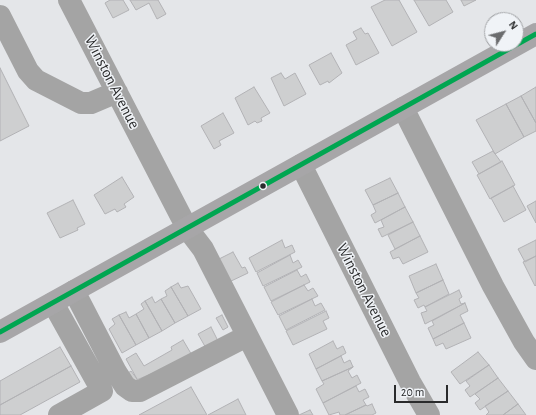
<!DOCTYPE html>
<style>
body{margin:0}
#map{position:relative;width:536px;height:415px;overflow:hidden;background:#e4e6e9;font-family:"Alegreya Sans",sans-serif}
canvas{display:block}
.north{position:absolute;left:484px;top:12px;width:40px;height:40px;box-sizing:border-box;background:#f0f3f7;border:1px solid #a1a3a6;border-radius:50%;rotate:54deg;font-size:11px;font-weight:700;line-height:16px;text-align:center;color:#2a2b2c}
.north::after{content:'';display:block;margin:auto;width:14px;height:18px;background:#6b6c6e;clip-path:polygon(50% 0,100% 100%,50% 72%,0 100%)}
.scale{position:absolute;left:394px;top:385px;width:54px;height:18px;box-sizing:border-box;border:2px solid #2a2b2c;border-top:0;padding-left:5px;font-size:12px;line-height:14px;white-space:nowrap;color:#2a2b2c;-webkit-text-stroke:3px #f0f3f7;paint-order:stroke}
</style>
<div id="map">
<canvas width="536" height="415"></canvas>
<div class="north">N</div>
<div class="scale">20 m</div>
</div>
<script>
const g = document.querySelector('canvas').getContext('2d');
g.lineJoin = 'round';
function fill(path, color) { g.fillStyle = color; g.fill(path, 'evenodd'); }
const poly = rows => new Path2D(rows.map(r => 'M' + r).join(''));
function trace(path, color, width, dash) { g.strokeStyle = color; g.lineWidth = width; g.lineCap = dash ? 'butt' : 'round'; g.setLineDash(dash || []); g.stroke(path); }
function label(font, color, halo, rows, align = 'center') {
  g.font = font + ' "Alegreya Sans",sans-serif'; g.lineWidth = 3; g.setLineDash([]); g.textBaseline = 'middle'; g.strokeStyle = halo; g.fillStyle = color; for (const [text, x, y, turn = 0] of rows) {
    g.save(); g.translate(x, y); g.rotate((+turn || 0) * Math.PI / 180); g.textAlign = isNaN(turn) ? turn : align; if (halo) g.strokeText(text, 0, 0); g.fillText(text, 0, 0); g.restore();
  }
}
const building = poly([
 [110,0,123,0,129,10,113,18,105,3,110,0],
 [130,0,158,0,166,14,157,19,149,3,136,10,130,0],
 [385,0,399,0,417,32,392,46,371,7,385,0],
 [414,0,446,0,453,12,429,26,414,0],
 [461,0,476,0,464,6,461,0],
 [361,28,365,34,368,33,379,53,356,65,346,45,357,39,353,32,361,28],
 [331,53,342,73,329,83,328,81,320,85,309,65,331,53],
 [0,68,29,126,0,141,0,68],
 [281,73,285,79,295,73,306,94,284,106,271,78,281,73],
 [254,87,270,113,261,118,262,121,257,123,255,121,248,125,235,98,254,87],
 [536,87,536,123,521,96,536,87],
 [521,96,536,123,536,131,524,137,506,104,521,96],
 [506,104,524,137,495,154,476,120,506,104],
 [223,113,234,133,219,141,221,145,214,149,201,126,223,113],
 [493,151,501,162,479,174,472,162,493,151],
 [502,161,515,185,490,199,477,175,502,161],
 [122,177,134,197,124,204,126,207,117,212,115,209,105,214,94,195,122,177],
 [390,178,398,193,373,205,365,190,390,178],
 [513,186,526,210,504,222,491,198,513,186],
 [398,193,405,207,375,223,371,215,376,212,373,205,398,193],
 [73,200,85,224,77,228,78,230,60,238,47,213,73,200],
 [536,201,536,223,527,206,536,201],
 [405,207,413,222,382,237,378,229,384,227,381,220,405,207],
 [413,222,420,236,395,249,388,235,413,222],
 [420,236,428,252,403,264,399,257,393,259,390,252,420,236],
 [282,240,285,248,292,245,295,252,256,272,249,258,282,240],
 [536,240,536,256,525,262,518,249,536,240],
 [233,252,242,268,245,267,248,273,229,282,219,259,233,252],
 [290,255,293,263,298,260,302,267,263,286,257,273,290,255],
 [536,256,536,285,535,286,523,262,536,256],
 [436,264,443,280,416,293,409,276,436,264],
 [297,270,301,277,306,274,310,282,271,301,264,287,297,270],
 [443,280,449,294,425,307,424,305,418,308,414,300,419,298,416,293,443,280],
 [178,283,181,288,188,286,201,309,188,316,171,287,178,283],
 [304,285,308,291,313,288,318,296,278,315,271,302,304,285],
 [171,287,188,316,175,323,161,299,167,296,165,291,171,287],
 [459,290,462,297,459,299,461,304,465,303,425,324,421,313,427,311,425,307,459,290],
 [152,297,155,303,161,299,175,323,162,331,145,301,152,297],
 [312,299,315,306,321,303,325,310,286,330,279,316,312,299],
 [145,301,162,331,149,338,136,314,144,309,141,304,145,301],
 [465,303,468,311,460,315,464,323,433,339,428,328,434,325,432,321,465,303],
 [326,311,329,318,323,321,327,329,293,345,286,331,326,311],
 [126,312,129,318,136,314,149,338,136,345,119,315,126,312],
 [119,315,136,345,122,353,109,329,115,324,112,319,119,315],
 [222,315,228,327,223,330,216,318,222,315],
 [464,323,471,338,446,349,443,343,436,346,433,339,464,323],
 [211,327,219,343,207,350,198,334,211,327],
 [183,340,193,357,129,383,125,375,131,371,137,379,126,359,136,353,144,366,172,350,171,347,183,340],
 [333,341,337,349,343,346,346,353,316,369,309,354,333,341],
 [60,347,71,366,0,405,0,381,60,347],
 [478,352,489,365,460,384,451,372,478,352],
 [341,356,344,363,350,360,353,367,322,381,316,369,341,356],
 [489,365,498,378,470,397,465,390,470,386,466,381,489,365],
 [71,366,80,382,20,415,0,415,0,405,71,366],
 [353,367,348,371,352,378,357,375,361,383,323,403,316,389,324,384,322,381,353,367],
 [498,378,508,391,480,410,475,403,480,399,475,394,498,378],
 [356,386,359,392,365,389,369,397,363,400,366,405,345,415,340,415,339,412,329,415,323,403,356,386],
 [191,387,207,415,139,415,191,387],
 [508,391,518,404,503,415,486,415,489,412,485,406,508,391],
 [238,399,246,415,208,415,238,399],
 [372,404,376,413,372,415,345,415,366,405,367,406,372,404],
 [518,404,526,415,503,415,518,404],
 [310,410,313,415,299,415,310,410]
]);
const minor = poly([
 [69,0,187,228,203,249,288,415],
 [0,16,28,71,36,80,81,103,91,103,117,92],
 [403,108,493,286,524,342,536,359],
 [301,165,410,382,429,415],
 [74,291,116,372,125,386,132,391,140,391,247,336],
 [53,303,102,391,59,415]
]);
const major = poly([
 [0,332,536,34]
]);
const bus1 = poly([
 [0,332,536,34]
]);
const markers = [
 [263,186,3.5,"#2a2b2c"]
];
const streetNames = [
 ["Winston Avenue",112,82,63],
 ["Winston Avenue",364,290,63]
];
fill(building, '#cecfd0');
trace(building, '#b2b2b5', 1);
trace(minor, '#a4a4a4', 22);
trace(major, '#a7a6a8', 22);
trace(bus1, '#00a651', 5);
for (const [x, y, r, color] of markers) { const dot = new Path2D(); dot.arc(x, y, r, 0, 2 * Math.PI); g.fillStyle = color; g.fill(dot); trace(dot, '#f0f3f7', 1.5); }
label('16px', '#2a2b2c', '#f0f3f7', streetNames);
</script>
